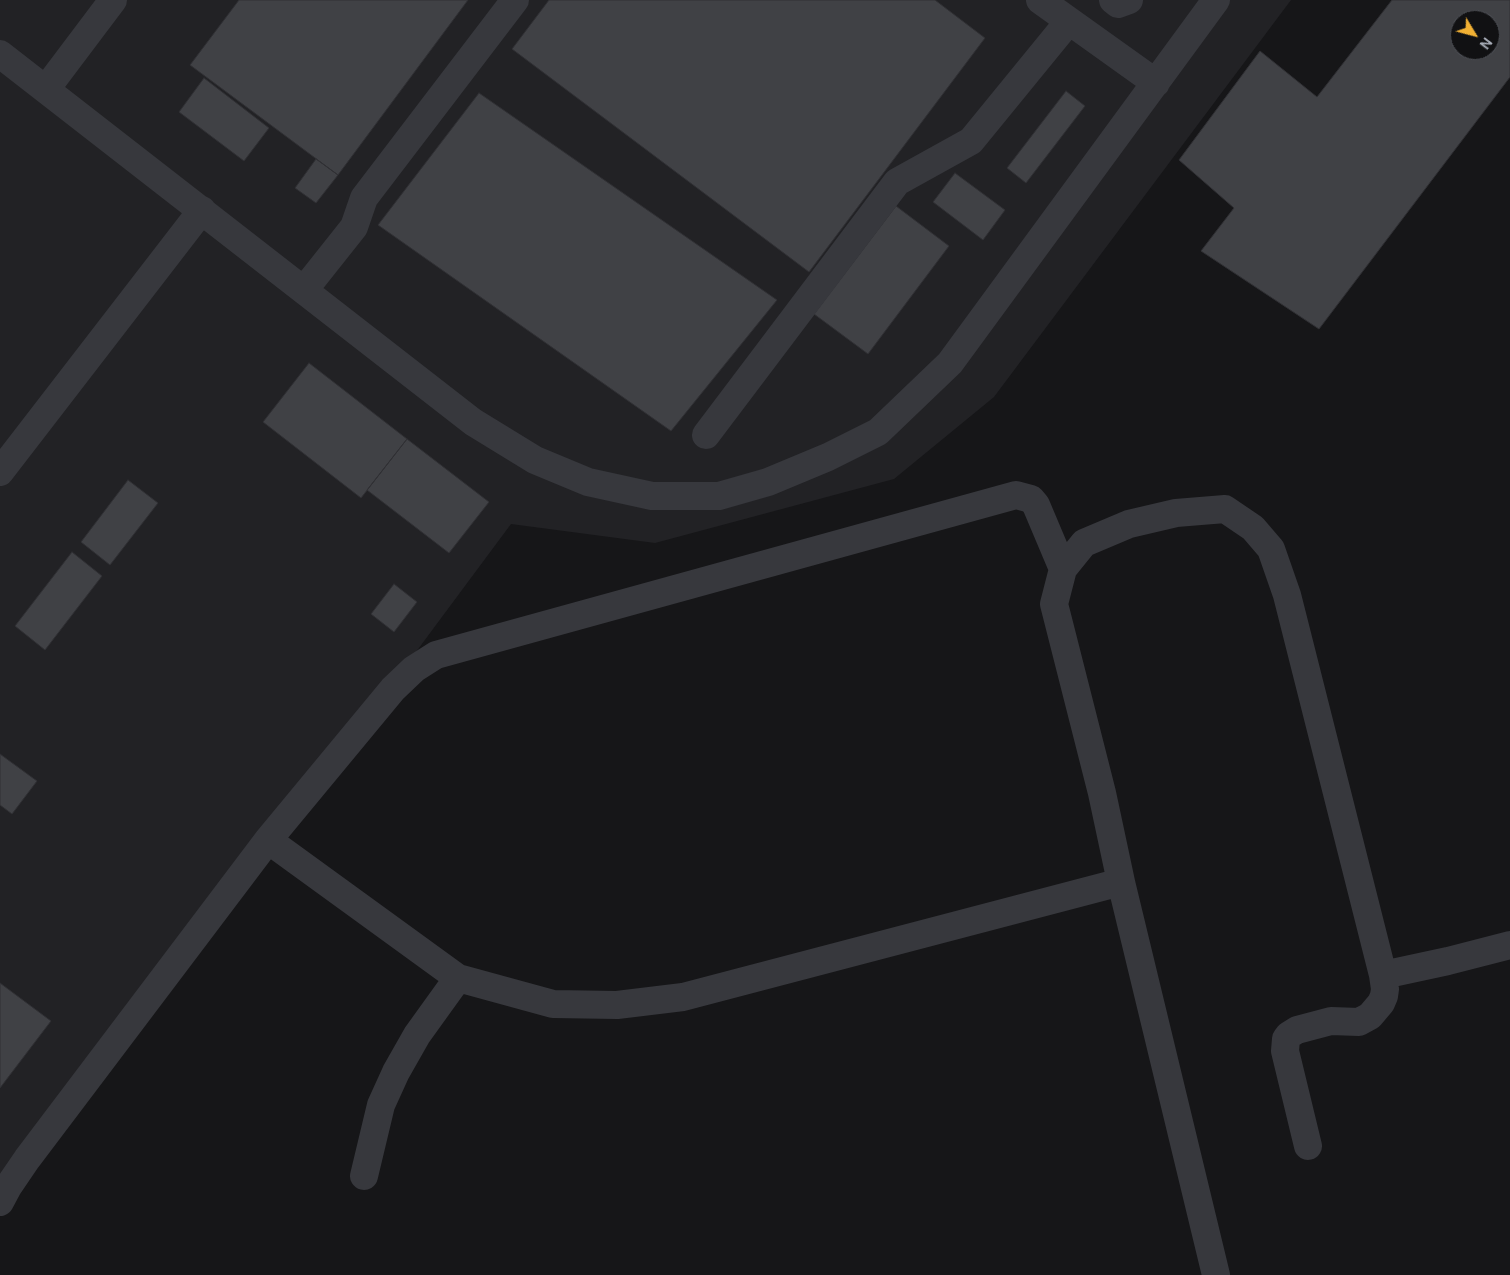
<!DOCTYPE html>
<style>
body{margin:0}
#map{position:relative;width:1510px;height:1275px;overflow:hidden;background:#161618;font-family:"DM Sans",sans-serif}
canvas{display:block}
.north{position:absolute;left:1450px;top:10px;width:50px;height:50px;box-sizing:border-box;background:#111113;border:1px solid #4d4f55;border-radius:50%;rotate:127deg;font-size:14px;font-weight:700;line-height:20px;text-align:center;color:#a8adb8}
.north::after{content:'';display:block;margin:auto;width:18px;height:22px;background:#f2b134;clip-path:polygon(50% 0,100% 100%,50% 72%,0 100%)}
</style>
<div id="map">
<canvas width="1510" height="1275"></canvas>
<div class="north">N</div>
</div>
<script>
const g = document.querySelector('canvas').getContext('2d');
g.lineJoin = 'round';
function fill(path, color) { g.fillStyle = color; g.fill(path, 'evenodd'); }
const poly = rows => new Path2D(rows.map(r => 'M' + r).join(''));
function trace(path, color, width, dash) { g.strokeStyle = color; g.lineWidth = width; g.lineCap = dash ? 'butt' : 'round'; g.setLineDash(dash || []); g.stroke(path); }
const built = poly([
 [0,0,1291,0,994,397,894,479,655,543,511,524,0,1212]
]);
const building = poly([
 [239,0,468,0,338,175,190,65,239,0],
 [549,0,935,0,985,38,809,272,512,49,549,0],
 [1392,0,1510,0,1510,77,1319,329,1201,251,1234,208,1179,160,1260,51,1317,97,1392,0],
 [1460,20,1490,20,1490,50,1460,50,1460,20],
 [204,78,269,128,244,161,179,112,204,78],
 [1066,91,1085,106,1026,183,1007,168,1066,91],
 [479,93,777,300,671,431,378,225,479,93],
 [316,159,338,175,316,203,295,188,316,159],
 [955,173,1005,210,983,240,933,202,955,173],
 [896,206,949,246,868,354,814,314,896,206],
 [309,363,407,439,361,498,263,422,309,363],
 [407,439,489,502,449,553,367,490,407,439],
 [128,480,158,503,110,565,81,542,128,480],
 [72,552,102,576,45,650,15,626,72,552],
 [394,584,417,602,394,632,371,614,394,584],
 [0,754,37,781,12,814,0,805,0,754],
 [0,983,51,1021,0,1088,0,983]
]);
const minor = poly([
 [1040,0,1156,83],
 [1113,0,1118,4,1129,0],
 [0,54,473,422,535,460,588,482,652,496,719,496,768,482,828,457,878,432,950,363,1216,0],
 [46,89,113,0],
 [304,290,354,227,364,198,515,0],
 [706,435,897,182,971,141,1069,21],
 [0,472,202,210],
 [268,840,458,978,553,1004,617,1005,683,997,1121,882,1216,1275],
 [1121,882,1102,793,1054,604,1063,569,1084,543,1129,524,1176,513,1225,509,1253,528,1271,549,1287,595,1383,975,1448,961,1510,945],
 [1308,1146,1285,1051,1286,1039,1289,1035,1297,1030,1331,1021,1359,1022,1370,1016,1381,1003,1384,996,1385,989,1383,975],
 [364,1176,381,1105,396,1072,417,1035,458,978],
 [0,1202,8,1187,27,1159,268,840,393,689,414,669,436,655,1016,495,1031,499,1036,505,1063,569]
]);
fill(built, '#222225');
fill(building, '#404145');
trace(building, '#303034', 1);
trace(minor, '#37383d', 28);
</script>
